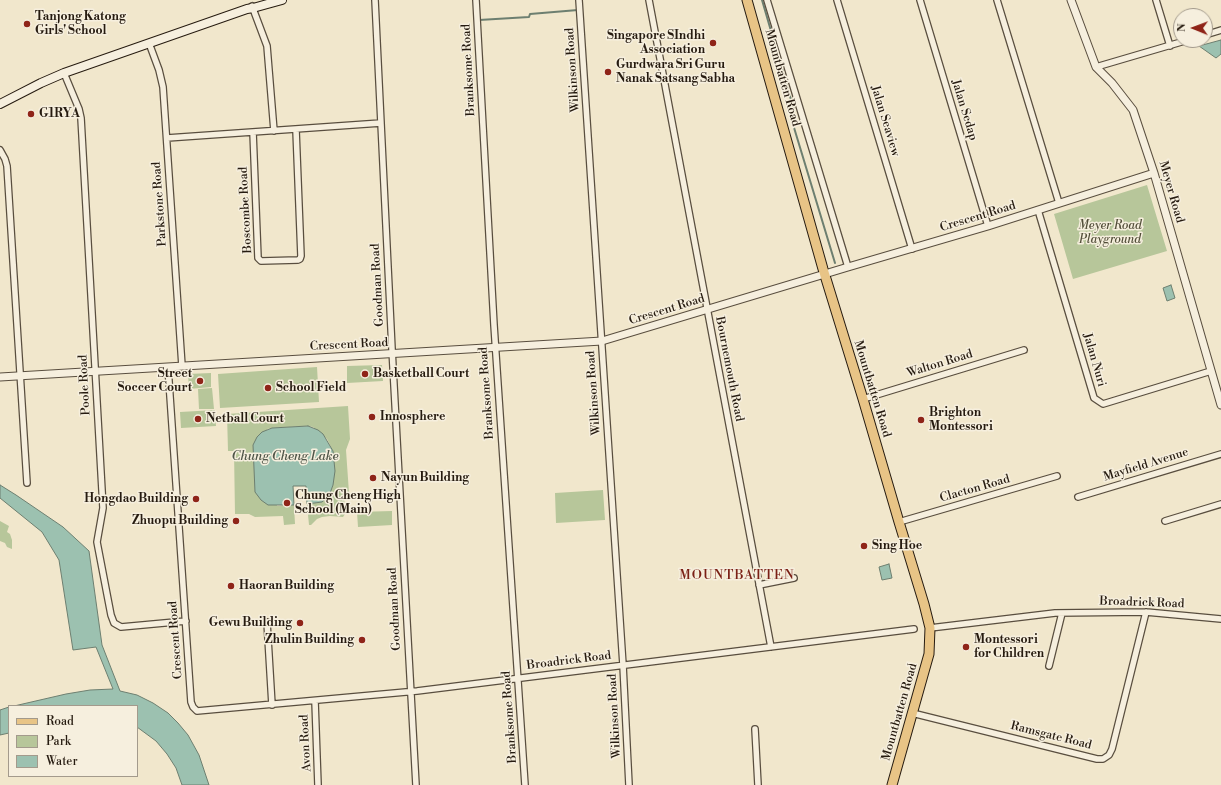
<!DOCTYPE html>
<style>
body{margin:0}
#map{position:relative;width:1221px;height:785px;overflow:hidden;background:#f1e7cc;font-family:"Libre Bodoni",serif}
canvas{display:block}
.legend{position:absolute;left:8px;top:705px;width:130px;height:72px;box-sizing:border-box;background:#f6efde;border:1px solid #a39a8c;margin:0;padding:5px 7px;list-style:none;font-size:12px;color:#261b10}
.legend li{display:flex;align-items:center;gap:8px;height:20px}
.legend b{width:20px;border:1px solid #a39a8c}
.north{position:absolute;left:1173px;top:8px;width:40px;height:40px;box-sizing:border-box;background:#f6efde;border:1px solid #a39a8c;border-radius:50%;rotate:271deg;font-size:11px;font-weight:700;line-height:16px;text-align:center;color:#261b10}
.north::after{content:'';display:block;margin:auto;width:14px;height:18px;background:#8f2418;clip-path:polygon(50% 0,100% 100%,50% 72%,0 100%)}
</style>
<div id="map">
<canvas width="1221" height="785"></canvas>
<ul class="legend">
<li><b style="height:5px;background:#e8c486"></b>Road</li>
<li><b style="height:11px;background:#b7c69a"></b>Park</li>
<li><b style="height:11px;background:#9cc1b0"></b>Water</li>
</ul>
<div class="north">N</div>
</div>
<script>
const g = document.querySelector('canvas').getContext('2d');
g.lineJoin = 'round';
function fill(path, color) { g.fillStyle = color; g.fill(path, 'evenodd'); }
const poly = rows => new Path2D(rows.map(r => 'M' + r).join(''));
function trace(path, color, width, dash) { g.strokeStyle = color; g.lineWidth = width; g.lineCap = dash ? 'butt' : 'round'; g.setLineDash(dash || []); g.stroke(path); }
function label(font, color, halo, rows, align = 'center') {
  g.font = font + ' "Libre Bodoni",serif'; g.lineWidth = 3; g.setLineDash([]); g.textBaseline = 'middle'; g.strokeStyle = halo; g.fillStyle = color; for (const [text, x, y, turn = 0] of rows) {
    g.save(); g.translate(x, y); g.rotate((+turn || 0) * Math.PI / 180); g.textAlign = isNaN(turn) ? turn : align; if (halo) g.strokeText(text, 0, 0); g.fillText(text, 0, 0); g.restore();
  }
}
const green = poly([
 [1147,185,1167,251,1073,279,1054,214],
 [382,365,383,381,347,383,347,366],
 [317,367,319,402,220,408,218,374],
 [211,373,211,387,189,389,188,374],
 [212,388,214,409,199,409,198,389],
 [348,406,350,439,346,450,349,493,344,494,345,514,343,517,330,516,322,517,317,519,311,525,309,525,307,504,322,502,326,499,331,490,333,485,333,451,327,439,313,427,308,426,272,428,267,429,277,506,294,505,295,524,284,525,283,516,255,517,249,514,235,514,234,451,228,451,227,414],
 [215,410,216,426,181,428,180,412],
 [603,490,605,520,556,523,555,493],
 [392,511,392,525,358,527,357,512],
 [0,521,9,526,7,532,10,534,12,540,12,549,7,547,5,543,0,541]
]);
const water = poly([
 [1221,40,1221,54,1216,58,1199,46,1221,40],
 [1171,285,1175,298,1167,301,1163,288,1171,285],
 [308,426,318,430,323,434,333,451,335,471,333,485,329,496,322,502,307,504,306,486,293,486,294,505,268,505,261,500,255,492,253,445,257,437,262,432,272,428,308,426],
 [0,485,16,495,63,527,89,551,102,645,120,691,137,695,153,703,168,713,178,723,188,735,199,755,209,785,182,785,176,768,167,754,156,741,137,727,137,706,14,706,66,694,90,690,113,689,96,647,73,650,59,560,42,532,0,498,0,485],
 [889,564,892,578,882,580,879,567,889,564],
 [9,707,9,733,0,735,0,710,9,707]
]);
const stream = poly([
 [762,0,794,110,792,121,835,263],
 [479,20,529,17,530,14,578,10]
]);
const minor = poly([
 [375,0,392,349,416,785],
 [476,0,494,325,525,785],
 [579,0,623,665,629,785],
 [649,0,771,647],
 [767,0,848,267],
 [837,0,912,249],
 [920,0,988,226],
 [997,0,1059,203],
 [1156,0,1170,46],
 [252,6,267,46,274,131],
 [1205,35,1221,30],
 [149,43,159,70,163,87,182,366],
 [1096,67,1188,40],
 [64,73,79,109,81,118,103,508,97,542,111,615,114,623,121,627,186,621],
 [253,132,258,258,261,261,298,260,300,259,301,256,296,130],
 [167,138,381,123],
 [0,150,5,159,7,166,27,483],
 [1038,210,1094,398,1103,404,1211,371],
 [168,367,191,702,193,707,197,711,417,691,914,629],
 [863,399,1024,350],
 [1078,497,1221,454],
 [1165,521,1221,504],
 [899,522,1057,476],
 [759,585,794,578],
 [267,622,272,705],
 [930,628,1055,613,1146,612,1221,619],
 [1049,666,1062,613],
 [315,701,318,785],
 [912,713,1097,759,1103,759,1109,755,1112,749,1146,612],
 [755,729,758,785]
]);
const tertiary = poly([
 [1071,0,1096,67,1112,83,1133,110,1154,173,1221,405],
 [0,377,602,341,848,267,988,226,1154,173]
]);
const secondary = poly([
 [0,104,41,83,64,73,247,9,253,8,282,0]
]);
const primary = poly([
 [747,0,823,269,863,399,899,522,924,604,930,628,929,654,892,785]
]);
const markers = [
 [27,24,4,"#8f2418"],
 [713,43,4,"#8f2418"],
 [608,72,4,"#8f2418"],
 [31,114,4,"#8f2418"],
 [365,374,4,"#8f2418"],
 [200,381,4,"#8f2418"],
 [268,388,4,"#8f2418"],
 [372,417,4,"#8f2418"],
 [198,419,4,"#8f2418"],
 [921,420,4,"#8f2418"],
 [373,478,4,"#8f2418"],
 [196,499,4,"#8f2418"],
 [287,503,4,"#8f2418"],
 [236,521,4,"#8f2418"],
 [864,546,4,"#8f2418"],
 [231,586,4,"#8f2418"],
 [300,623,4,"#8f2418"],
 [362,640,4,"#8f2418"],
 [966,647,4,"#8f2418"]
];
const poiNames = [
 ["Tanjong Katong",35,17],
 ["Girls' School",35,31],
 ["Singapore SIndhi",705,36,"right"],
 ["Association",705,50,"right"],
 ["Gurdwara Sri Guru",616,65],
 ["Nanak Satsang Sabha",616,79],
 ["G1RYA",39,114],
 ["Street",192,374,"right"],
 ["Soccer Court",192,388,"right"],
 ["Basketball Court",373,374],
 ["School Field",276,388],
 ["Brighton",929,413],
 ["Montessori",929,427],
 ["Innosphere",380,417],
 ["Netball Court",206,419],
 ["Nayun Building",381,478],
 ["Chung Cheng High",295,496],
 ["School (Main)",295,510],
 ["Hongdao Building",188,499,"right"],
 ["Zhuopu Building",228,521,"right"],
 ["Sing Hoe",872,546],
 ["Haoran Building",239,586],
 ["Gewu Building",292,623,"right"],
 ["Zhulin Building",354,640,"right"],
 ["Montessori",974,640],
 ["for Children",974,654]
];
const streetNames = [
 ["Branksome Road",469,70,-93],
 ["Wilkinson Road",573,70,-94],
 ["Mountbatten Road",782,78,74],
 ["Jalan Sedap",964,110,73],
 ["Jalan Seaview",885,121,73],
 ["Meyer Road",1171,192,74],
 ["Parkstone Road",160,204,-94],
 ["Boscombe Road",246,210,-93],
 ["Crescent Road",978,217,-17],
 ["Goodman Road",378,285,-93],
 ["Crescent Road",667,310,-17],
 ["Crescent Road",349,345,-3],
 ["Jalan Nuri",1094,360,74],
 ["Walton Road",940,364,-17],
 ["Bournemouth Road",729,369,79],
 ["Poole Road",85,385,-93],
 ["Mountbatten Road",872,389,73],
 ["Branksome Road",487,393,-94],
 ["Wilkinson Road",594,393,-94],
 ["Mayfield Avenue",1146,465,-17],
 ["Clacton Road",975,489,-16],
 ["Broadrick Road",1142,603,2],
 ["Goodman Road",395,609,-93],
 ["Crescent Road",176,640,-94],
 ["Broadrick Road",569,661,-7],
 ["Mountbatten Road",900,712,-74],
 ["Wilkinson Road",615,716,-93],
 ["Branksome Road",510,717,-94],
 ["Ramsgate Road",1051,736,14],
 ["Avon Road",306,743,-93]
];
const parkNames = [
 ["Meyer Road",1110,226],
 ["Playground",1110,240]
];
const waterNames = [
 ["Chung Cheng Lake",285,457]
];
const neighbourhoodNames = [
 ["MOUNTBATTEN",737,576]
];
fill(green, '#b7c69a');
fill(water, '#9cc1b0');
trace(water, '#6d7f70', 1);
trace(stream, '#6d7f70', 2);
trace(minor, '#594e3f', 8);
trace(tertiary, '#594e3f', 9);
trace(secondary, '#261b10', 10);
trace(primary, '#261b10', 11);
trace(minor, '#f6efde', 5.5);
trace(tertiary, '#f6efde', 7);
trace(secondary, '#f6efde', 8);
trace(primary, '#e8c486', 9);
for (const [x, y, r, color] of markers) { const dot = new Path2D(); dot.arc(x, y, r, 0, 2 * Math.PI); g.fillStyle = color; g.fill(dot); trace(dot, '#f6efde', 1.5); }
label('bold 12px', '#261b10', '#f6efde', poiNames, 'left');
label('12px', '#261b10', '#f6efde', streetNames);
label('italic 12px', '#524e39', '#f6efde', parkNames);
label('italic 13px', '#4f5548', '#f6efde', waterNames);
g.letterSpacing = '1px';
label('13px', '#7a1f14', '#f6efde', neighbourhoodNames);
g.letterSpacing = '0px';
</script>
